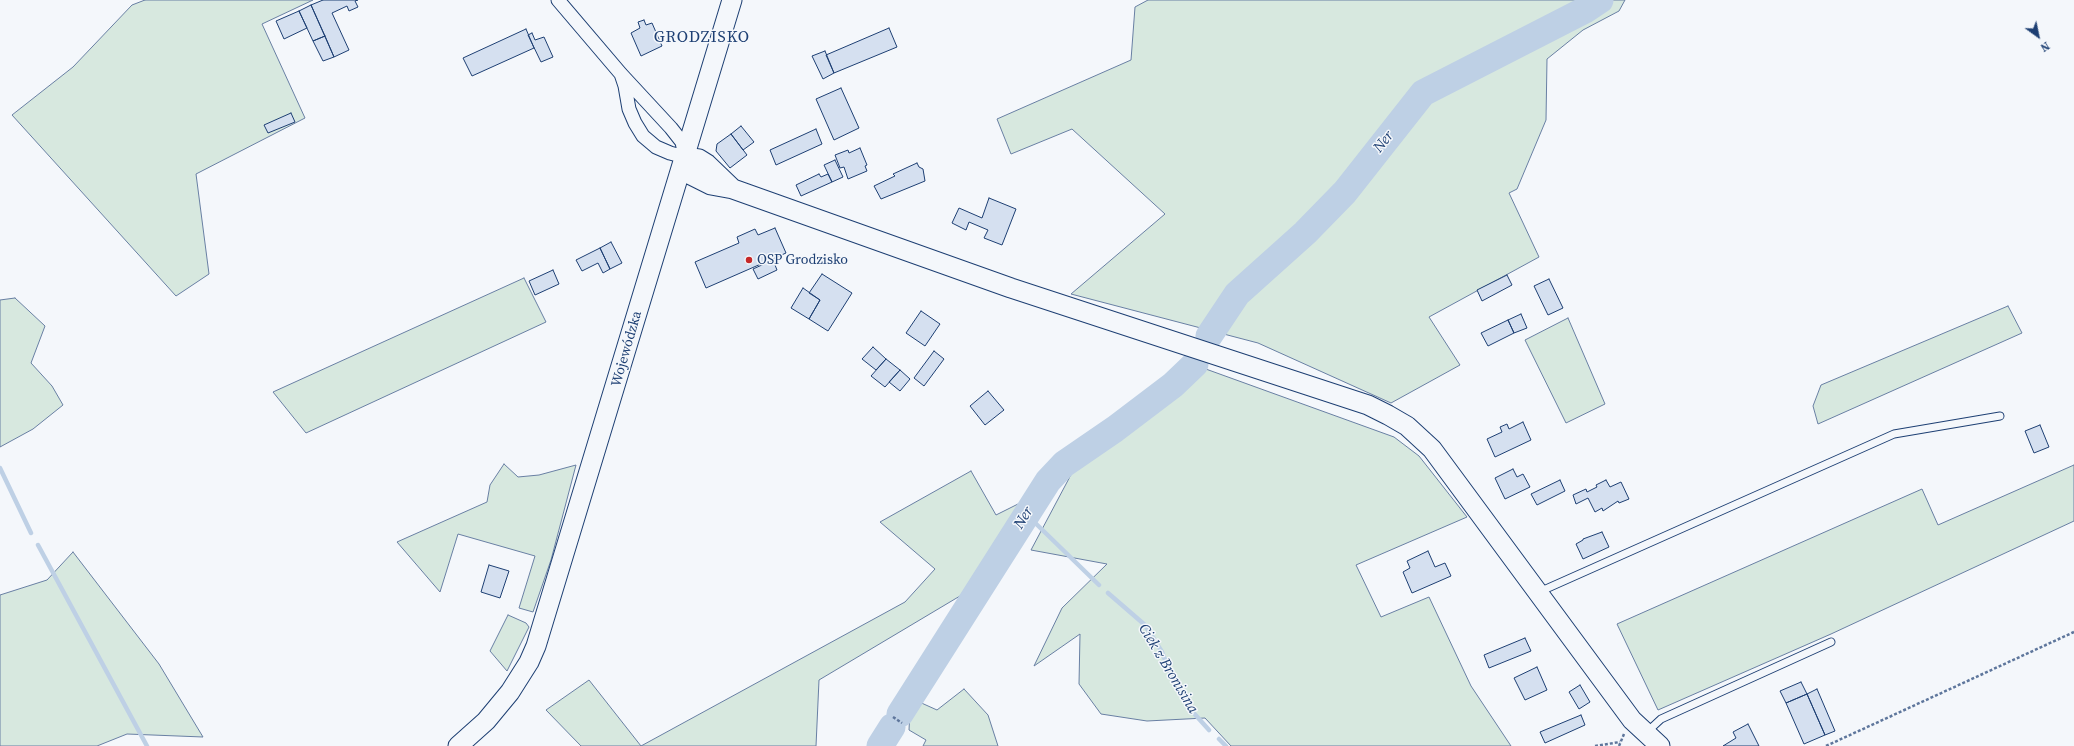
<!DOCTYPE html>
<meta charset="utf-8">
<style>
body{margin:0}
#map{position:relative;width:2074px;height:746px;overflow:hidden;background:#f4f7fb;font-family:"Source Serif 4",serif}
canvas{display:block}
.north{position:absolute;left:2018px;top:16px;width:40px;height:40px;-webkit-text-stroke:3px #f4f7fb;paint-order:stroke;rotate:147deg;font-size:11px;font-weight:700;line-height:16px;text-align:center;color:#1d3f73}
.north::after{content:'';display:block;margin:auto;width:14px;height:18px;background:#1d3f73;clip-path:polygon(50% 0,100% 100%,50% 72%,0 100%)}
</style>
<div id="map">
<canvas width="2074" height="746"></canvas>
<div class="north">N</div>
</div>
<script>
const g = document.querySelector('canvas').getContext('2d');
g.lineJoin = 'round';
function fill(path, color) { g.fillStyle = color; g.fill(path, 'evenodd'); }
const poly = rows => new Path2D(rows.map(r => 'M' + r).join(''));
function trace(path, color, width, dash) { g.strokeStyle = color; g.lineWidth = width; g.lineCap = dash ? 'butt' : 'round'; g.setLineDash(dash || []); g.stroke(path); }
function label(font, color, halo, rows, align = 'center') {
  g.font = font + ' "Source Serif 4",serif'; g.lineWidth = 3; g.setLineDash([]); g.textBaseline = 'middle'; g.strokeStyle = halo; g.fillStyle = color; for (const [text, x, y, turn = 0] of rows) {
    g.save(); g.translate(x, y); g.rotate((+turn || 0) * Math.PI / 180); g.textAlign = isNaN(turn) ? turn : align; if (halo) g.strokeText(text, 0, 0); g.fillText(text, 0, 0); g.restore();
  }
}
const green = poly([
 [145,0,313,0,262,24,305,118,196,174,209,274,176,296,12,115,73,67,132,5,145,0],
 [1148,0,1625,0,1619,11,1583,30,1547,59,1546,120,1517,189,1509,193,1539,257,1429,317,1460,365,1391,403,1258,343,1071,294,1165,214,1072,129,1011,154,997,119,1131,60,1135,7,1148,0],
 [524,278,546,322,306,433,273,392,524,278],
 [15,298,45,326,31,363,52,386,63,405,33,429,0,447,0,300,15,298],
 [2008,306,2022,333,1818,424,1813,406,1821,385,2008,306],
 [1568,318,1605,404,1566,423,1525,340,1568,318],
 [1203,368,1394,437,1419,456,1467,517,1356,565,1381,617,1429,597,1471,686,1511,746,1231,746,1205,718,1147,721,1101,714,1079,684,1080,634,1034,666,1062,608,1107,564,1031,550,1074,469,1203,368],
 [504,464,518,477,539,475,576,465,551,560,533,612,519,608,535,556,458,534,440,592,397,542,487,502,490,485,504,464],
 [2074,465,2074,521,1831,634,1658,710,1617,624,1922,489,1938,525,2074,465],
 [971,471,996,515,1030,498,965,593,819,680,816,746,581,746,546,710,589,680,641,746,905,602,935,569,880,522,971,471],
 [73,552,159,664,203,737,127,734,97,746,0,746,0,595,47,580,73,552],
 [508,615,526,623,529,627,507,671,490,651,508,615],
 [964,689,988,715,998,746,923,746,926,740,909,730,910,709,917,701,937,710,964,689]
]);
const stream = poly([
 [0,468,31,533],
 [1026,514,1099,585],
 [38,545,147,746],
 [1108,593,1145,625,1162,652,1172,678,1191,710,1209,730],
 [1219,739,1226,746]
]);
const river = poly([
 [1209,336,1237,294,1305,233,1345,192,1423,93,1585,10,1600,0],
 [900,714,1048,481,1064,464,1115,429,1173,385,1195,364],
 [880,746,892,727]
]);
const building = poly([
 [323,0,358,0,355,1,358,7,349,11,347,6,332,13,349,50,334,57,311,5,323,0],
 [311,5,325,36,313,41,299,11,311,5],
 [299,11,307,28,284,39,276,21,299,11],
 [644,20,646,25,652,23,662,46,641,56,631,33,640,28,638,22,644,20],
 [889,28,897,47,834,73,826,55,889,28],
 [526,29,534,48,472,76,463,58,526,29],
 [532,33,535,40,544,37,553,57,541,62,528,35,532,33],
 [325,36,334,57,323,61,313,41,325,36],
 [825,51,834,73,823,79,812,56,825,51],
 [841,88,859,128,834,140,816,99,841,88],
 [291,113,295,122,268,133,264,125,291,113],
 [741,126,754,142,743,150,731,134,741,126],
 [816,129,822,144,776,165,770,150,816,129],
 [731,134,747,155,730,168,716,151,717,144,731,134],
 [860,148,867,165,865,166,867,171,848,179,844,167,840,168,835,155,848,150,849,153,860,148],
 [835,160,843,177,832,182,824,165,835,160],
 [917,163,919,167,923,169,925,181,881,199,874,186,895,176,893,174,917,163],
 [819,174,821,177,828,174,832,182,801,196,796,185,819,174],
 [989,198,1016,209,1002,245,984,238,988,230,969,222,966,230,952,223,959,208,982,218,989,198],
 [775,228,786,253,706,288,695,262,739,243,737,237,755,229,758,235,775,228],
 [611,242,622,263,610,269,600,248,611,242],
 [600,248,610,269,603,273,598,263,582,271,576,260,600,248],
 [773,260,777,270,758,279,753,269,773,260],
 [553,270,559,284,535,295,529,281,553,270],
 [822,274,852,293,828,331,809,319,820,300,809,293,822,274],
 [1507,275,1512,285,1482,301,1477,290,1507,275],
 [1549,279,1563,308,1548,315,1534,286,1549,279],
 [803,288,820,300,809,319,791,308,803,288],
 [921,311,940,324,925,346,906,333,921,311],
 [1521,314,1527,328,1514,333,1508,320,1521,314],
 [1508,320,1514,333,1488,346,1481,333,1508,320],
 [873,347,886,359,876,370,862,359,873,347],
 [934,351,944,359,924,386,914,378,934,351],
 [886,359,900,370,885,387,871,376,886,359],
 [900,370,910,379,900,391,889,382,900,370],
 [988,391,1004,410,985,425,970,406,988,391],
 [1523,422,1531,440,1495,457,1487,439,1502,432,1500,427,1507,424,1509,429,1523,422],
 [2040,425,2049,447,2034,453,2025,431,2040,425],
 [1513,469,1517,477,1523,474,1530,487,1505,499,1495,478,1513,469],
 [1560,480,1565,491,1537,505,1531,494,1560,480],
 [1606,480,1610,487,1621,482,1629,499,1619,503,1618,501,1603,511,1602,508,1595,512,1588,498,1576,504,1573,495,1586,489,1587,492,1597,487,1596,485,1606,480],
 [1602,532,1609,547,1583,559,1576,544,1583,540,1583,539,1602,532],
 [1428,551,1435,567,1445,563,1451,576,1412,593,1403,572,1410,568,1407,561,1428,551],
 [489,565,509,571,500,598,481,592,489,565],
 [1525,638,1531,651,1489,668,1484,655,1525,638],
 [1537,667,1547,690,1525,700,1514,678,1537,667],
 [1801,682,1807,694,1786,703,1780,691,1801,682],
 [1580,685,1590,702,1579,709,1569,692,1580,685],
 [1817,689,1835,731,1825,735,1807,694,1817,689],
 [1807,694,1825,735,1804,744,1786,703,1807,694],
 [1581,715,1585,725,1545,743,1540,732,1581,715],
 [1748,724,1759,746,1723,746,1736,738,1733,732,1748,724]
]);
const path = poly([
 [893,717,902,723],
 [1595,746,1620,742],
 [1619,746,1624,734],
 [1826,746,2074,632]
]);
const lane = poly([
 [1539,592,1894,434,2000,416],
 [1647,732,1661,719,1831,642]
]);
const street = poly([
 [558,0,621,74,671,128,682,142,685,157,670,153,656,147,643,136,635,123,629,109,625,86,621,74]
]);
const secondary = poly([
 [685,157,687,168,691,175,711,185,733,189,1011,288,1368,405,1388,415,1407,426,1432,449,1632,720,1660,746],
 [685,157,699,159,707,164,733,189],
 [458,746,486,721,510,692,529,662,536,646,732,0]
]);
const markers = [
 [749,260,4,"#c62828"]
];
const poiNames = [
 ["OSP Grodzisko",757,260]
];
const streetNames = [
 ["Wojewódzka",627,349,-74]
];
const waterNames = [
 ["Ner",1384,142,-52],
 ["Ner",1024,518,-58],
 ["Ciek z Bronisina",1168,669,59]
];
const quarterNames = [
 ["GRODZISKO",702,38]
];
fill(green, '#d7e8df');
trace(green, '#687fa3', 1);
trace(stream, '#bed0e5', 4.5);
trace(river, '#bed0e5', 27);
fill(building, '#d5e0f0');
trace(building, '#1d3f73', 1);
trace(lane, '#1d3f73', 9);
trace(street, '#1d3f73', 15);
trace(secondary, '#1d3f73', 21);
trace(path, '#5e769c', 2.5, [3, 2]);
trace(lane, '#f4f7fb', 7);
trace(street, '#f4f7fb', 13);
trace(secondary, '#f4f7fb', 19);
for (const [x, y, r, color] of markers) { const dot = new Path2D(); dot.arc(x, y, r, 0, 2 * Math.PI); g.fillStyle = color; g.fill(dot); trace(dot, '#f4f7fb', 1.5); }
label('14px', '#1d3f73', '#f4f7fb', poiNames, 'left');
label('14px', '#1d3f73', '#f4f7fb', streetNames);
label('italic 15px', '#1d3f73', '#f4f7fb', waterNames);
g.letterSpacing = '1px';
label('16px', '#1d3f73', '#f4f7fb', quarterNames);
g.letterSpacing = '0px';
</script>
